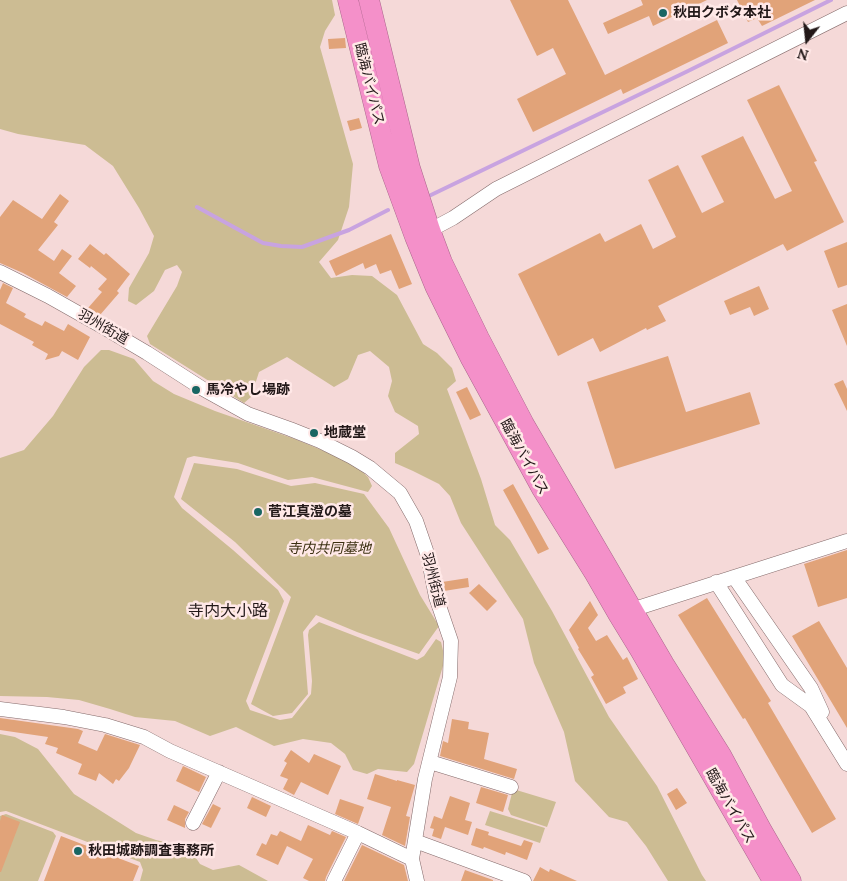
<!DOCTYPE html>
<meta charset="utf-8">
<style>
body{margin:0}
#map{position:relative;width:847px;height:881px;overflow:hidden;background:#f5d9d8;font-family:Lora,serif}
canvas{display:block}
.north{position:absolute;left:782px;top:15px;width:50px;height:50px;-webkit-text-stroke:4px #ffe8e7;paint-order:stroke;rotate:196deg;font-size:14px;font-weight:700;line-height:20px;text-align:center;color:#221818}
.north::after{content:'';display:block;margin:auto;width:18px;height:22px;background:#221818;clip-path:polygon(50% 0,100% 100%,50% 72%,0 100%)}
</style>
<div id="map">
<canvas width="847" height="881"></canvas>
<div class="north">N</div>
</div>
<script>
const g = document.querySelector('canvas').getContext('2d');
g.lineJoin = 'round';
function fill(path, color) { g.fillStyle = color; g.fill(path, 'evenodd'); }
const poly = rows => new Path2D(rows.map(r => 'M' + r).join(''));
function trace(path, color, width, dash) { g.strokeStyle = color; g.lineWidth = width; g.lineCap = dash ? 'butt' : 'round'; g.setLineDash(dash || []); g.stroke(path); }
function label(font, color, halo, rows, align = 'center') {
  g.font = font + ' Lora,"Noto Sans JP",serif'; g.lineWidth = 5; g.setLineDash([]); g.textBaseline = 'middle'; g.strokeStyle = halo; g.fillStyle = color; for (const [text, x, y, turn = 0] of rows) {
    g.save(); g.translate(x, y); g.rotate((+turn || 0) * Math.PI / 180); g.textAlign = isNaN(turn) ? turn : align; if (halo) g.strokeText(text, 0, 0); g.fillText(text, 0, 0); g.restore();
  }
}
const green = poly([
 [0,0,332,0,335,15,325,31,320,47,353,164,349,207,338,240,319,262,331,278,352,275,372,276,397,295,423,344,437,353,452,368,456,381,447,389,481,479,495,525,510,540,552,611,609,717,657,786,702,875,706,881,668,881,646,846,627,822,609,817,575,781,564,732,534,663,523,619,461,523,450,496,439,484,413,471,395,463,395,453,419,434,418,426,395,412,388,396,392,381,389,367,370,351,358,355,348,379,334,387,287,357,259,372,251,397,244,403,150,344,147,336,177,286,182,272,177,265,165,270,154,291,136,305,128,301,129,288,149,253,154,236,139,208,113,166,85,145,18,134,0,129],
 [101,350,109,350,134,359,153,381,174,394,215,411,295,439,353,463,368,477,372,486,368,492,312,477,288,480,238,463,194,456,187,458,174,497,182,508,233,550,278,590,284,601,246,701,250,710,280,720,292,718,311,694,312,681,308,635,309,630,319,622,417,660,424,656,436,639,441,642,445,659,414,764,407,772,378,769,367,774,353,770,345,754,331,743,303,739,274,746,236,727,210,736,175,721,135,717,110,709,79,700,47,697,0,696,0,458,24,450,53,416,84,367],
 [194,463,237,469,291,486,315,483,364,494,389,528,420,595,439,626,419,654,357,632,316,615,303,632,308,694,292,713,273,716,251,704,291,597,235,542,181,499],
 [0,734,15,737,38,749,74,794,136,833,156,840,182,846,194,855,200,864,213,870,239,865,268,881,140,881,143,870,140,862,6,811,0,812],
 [513,789,556,802,547,827,511,815,508,809],
 [490,811,545,828,540,843,485,825],
 [6,814,53,832,56,836,38,881,0,881,0,816]
]);
const stream = poly([
 [431,195,688,71,831,0],
 [197,207,263,243,281,246,302,247,349,230,388,210]
]);
const building = poly([
 [510,0,568,0,605,75,717,20,728,43,623,94,621,89,533,132,517,99,566,74,553,48,537,56],
 [641,0,707,0,653,26,649,16,608,34,603,23,643,5],
 [737,0,815,0,762,26,757,18,748,22],
 [345,38,346,48,329,49,328,39],
 [779,85,817,161,814,162,844,222,787,251,783,244,658,306,666,321,647,330,646,328,600,352,593,338,558,356,518,274,600,233,605,242,641,224,653,249,676,237,648,180,678,165,702,213,724,202,701,156,743,136,775,199,792,191,747,100],
 [359,118,362,128,350,131,347,121],
 [60,194,69,201,54,222,58,225,38,250,54,261,62,249,72,256,59,273,76,286,67,297,23,273,0,263,0,217,13,200,42,219],
 [391,234,412,284,399,289,391,270,380,274,376,264,365,269,363,263,336,276,329,261],
 [847,242,847,285,838,288,824,251],
 [90,244,104,255,106,253,130,274,117,291,119,293,100,315,88,308,102,292,98,289,107,279,91,266,90,268,78,259],
 [3,283,13,288,6,303,26,314,24,317,42,326,45,321,64,331,68,324,90,337,78,360,62,351,59,356,45,360,48,354,32,345,34,342,0,324,0,290],
 [759,286,769,309,754,316,750,307,730,315,724,301],
 [847,304,847,346,832,310],
 [668,356,686,412,750,392,760,424,615,469,587,382],
 [843,380,847,389,847,411,834,384],
 [467,387,481,415,470,420,456,392],
 [513,484,549,549,538,554,503,490],
 [847,550,847,598,818,607,804,564],
 [468,578,469,587,444,591,442,582],
 [479,584,497,601,487,611,469,593],
 [707,598,771,701,768,703,836,819,812,833,745,718,743,719,678,615],
 [590,601,598,615,588,628,596,641,607,635,623,660,627,657,638,679,623,687,626,693,606,704,591,677,594,675,578,649,579,648,569,630],
 [819,621,847,668,847,728,792,636],
 [0,718,78,729,83,731,78,743,97,751,105,734,140,745,129,768,119,781,116,779,113,784,99,773,96,781,78,774,82,764,56,753,58,748,45,744,48,737,0,730],
 [452,719,469,722,468,729,489,733,484,759,517,769,514,779,440,756,443,741,448,743],
 [291,750,309,763,314,754,341,766,328,795,301,782,294,795,283,789,288,779,280,776,287,763,284,761],
 [183,766,206,777,199,792,176,781],
 [375,774,397,781,397,780,415,785,406,816,410,817,405,846,382,835,391,807,367,799],
 [481,787,508,795,503,812,476,803],
 [677,788,687,803,676,810,667,794],
 [450,796,470,803,465,820,472,822,468,835,445,827,441,839,432,836,434,829,430,828,434,816,442,819],
 [252,797,271,806,266,817,247,808],
 [340,799,364,807,358,824,335,814],
 [213,804,221,808,211,828,202,824],
 [174,805,189,812,185,819,185,828,167,820],
 [2,815,20,822,1,872,0,872,0,821],
 [308,825,330,835,332,831,346,837,326,877,325,881,309,881,303,878,313,859,287,846,278,865,256,855,262,843,266,845,271,834,277,836,280,831,301,841],
 [476,828,489,832,488,835,521,846,524,840,533,843,527,860,506,852,505,855,484,847,483,849,471,845],
 [61,836,139,866,133,881,44,881],
 [362,845,404,865,408,881,344,881],
 [540,867,549,872,550,869,577,881,533,881],
 [465,870,493,880,493,881,461,881]
]);
const minor = poly([
 [423,234,453,218,496,189,847,13],
 [0,272,48,296,103,327,147,353,203,389,248,414,290,429,320,441,352,457,370,468,400,493,416,521,428,556,436,597,451,641,450,677,425,779,412,859,417,881],
 [734,577,811,688,822,712],
 [716,582,782,685,811,706,847,764],
 [625,612,847,541],
 [0,709,64,717,105,725,144,737,170,751,358,833,412,859],
 [430,762,511,787],
 [193,823,219,772],
 [415,841,524,881],
 [334,881,358,833]
]);
const highway = poly([
 [348,0,389,166,415,237,435,286,471,359,542,489,595,574,618,614,640,650,773,881],
 [369,0,410,168,430,230,442,262,479,338,524,424,664,664,721,755,761,829,791,881]
]);
const markers = [
 [663,13,5,"#196663"],
 [196,390,5,"#196663"],
 [314,433,5,"#196663"],
 [258,512,5,"#196663"],
 [78,851,5,"#196663"]
];
const poiNames = [
 ["秋田クボタ本社",673,13],
 ["馬冷やし場跡",206,390],
 ["地蔵堂",324,433],
 ["菅江真澄の墓",268,512],
 ["秋田城跡調査事務所",88,851]
];
const streetNames = [
 ["臨海バイパス",369,84,76],
 ["羽州街道",103,327,30],
 ["臨海バイパス",524,457,61],
 ["羽州街道",433,580,76],
 ["臨海バイパス",730,806,60]
];
const parkNames = [
 ["寺内共同墓地",329,549]
];
const quarterNames = [
 ["寺内大小路",228,611]
];
fill(green, '#ccbc93');
trace(stream, '#c8a3e0', 4);
fill(building, '#e1a379');
trace(minor, '#846b6b', 15);
trace(highway, '#aa668b', 21);
trace(minor, '#fff', 14);
trace(highway, '#f490c9', 20);
for (const [x, y, r, color] of markers) { const dot = new Path2D(); dot.arc(x, y, r, 0, 2 * Math.PI); g.fillStyle = color; g.fill(dot); trace(dot, '#ffe8e7', 2); }
label('bold 14px', '#221818', '#ffe8e7', poiNames, 'left');
label('14px', '#221818', '#ffe8e7', streetNames);
label('italic 14px', '#3b2f10', '#ffe8e7', parkNames);
label('16px', '#221818', '#ffe8e7', quarterNames);
</script>
